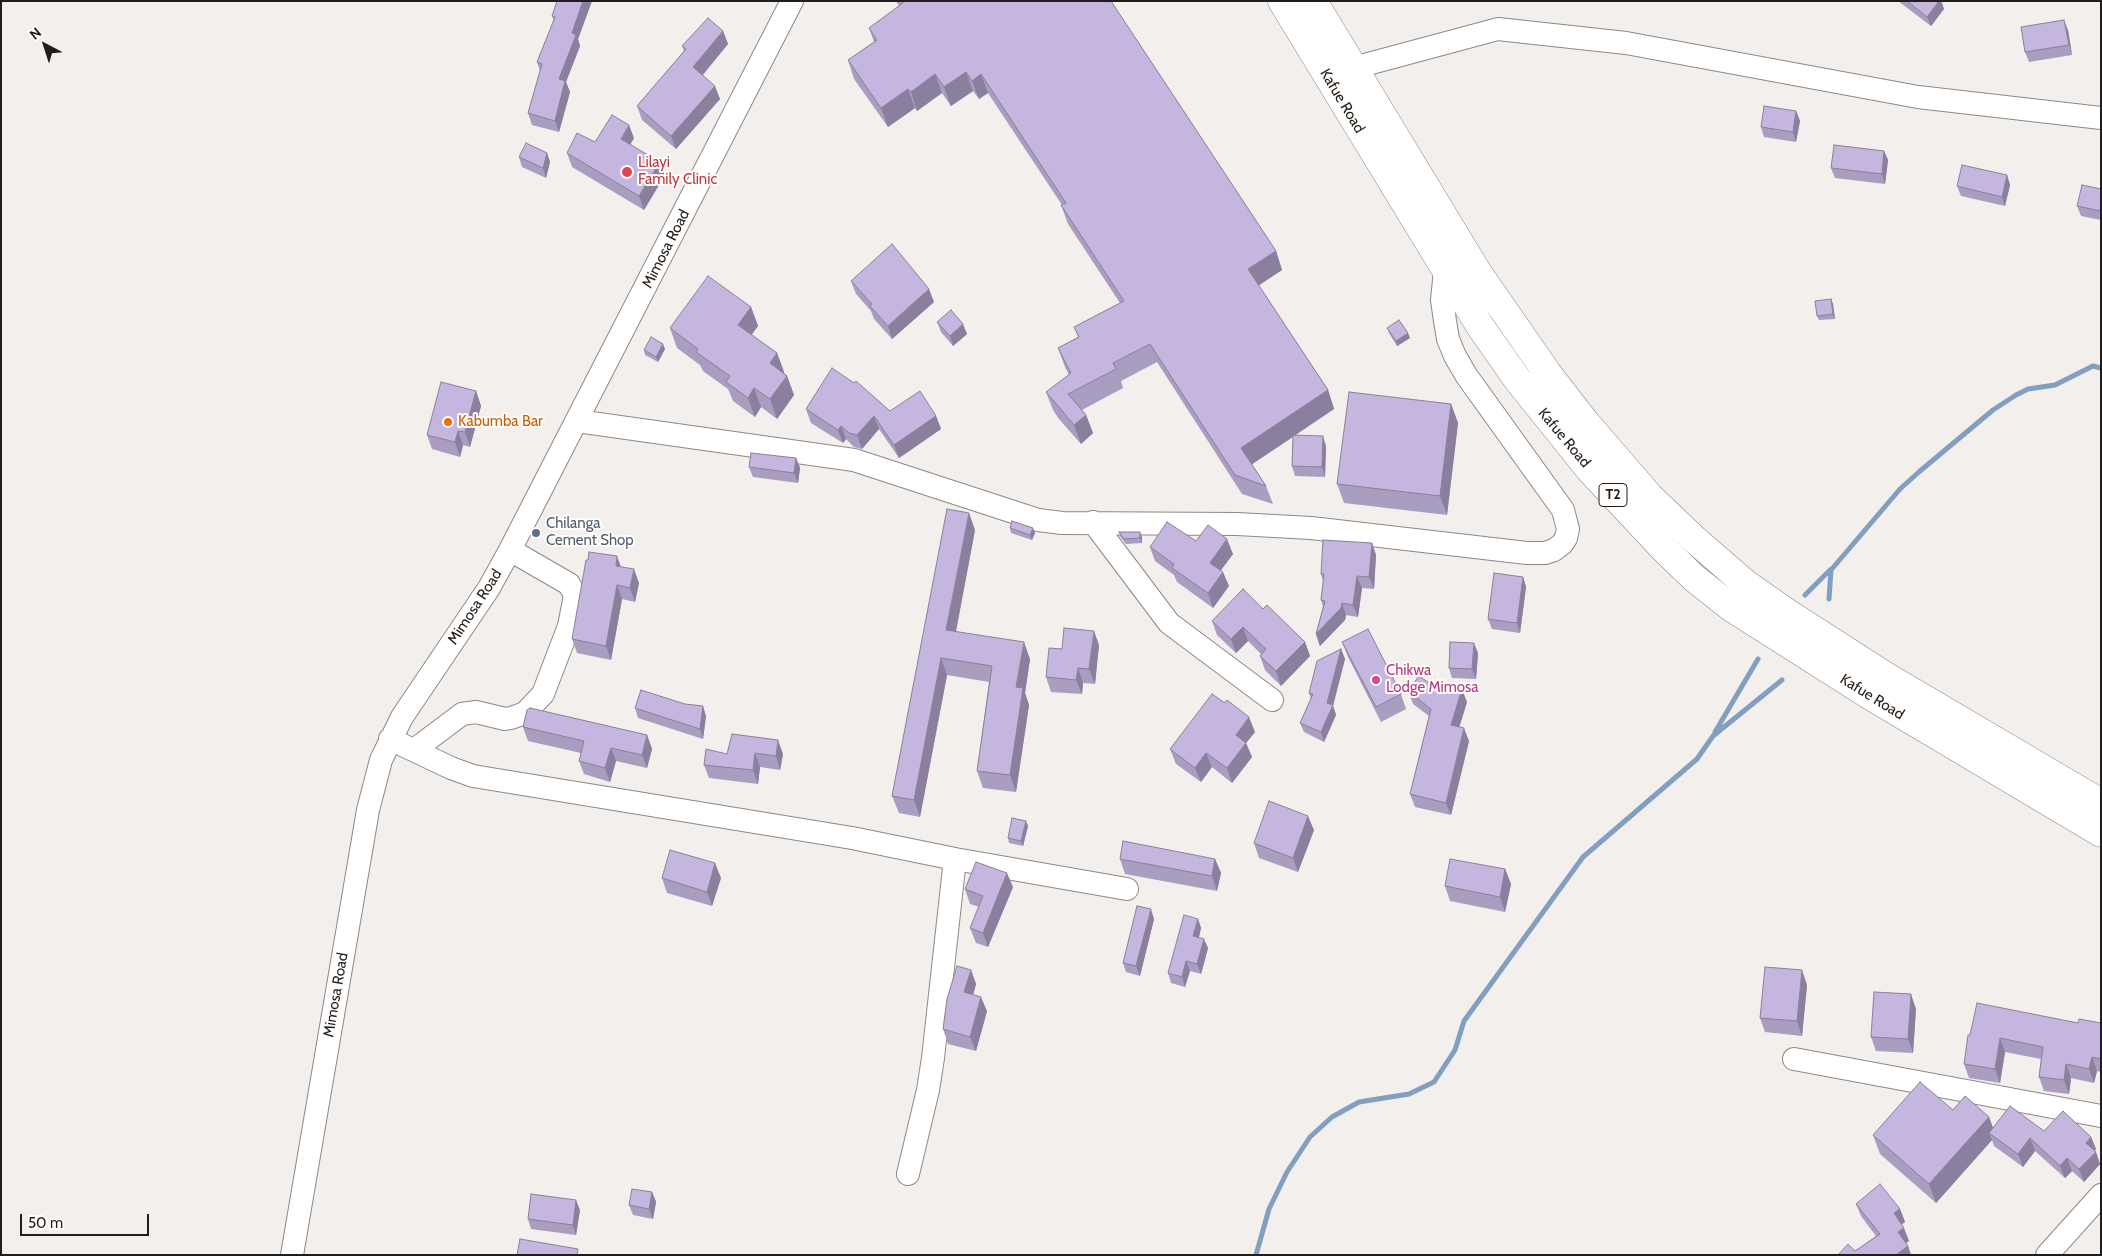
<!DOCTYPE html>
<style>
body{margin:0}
#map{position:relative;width:2102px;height:1256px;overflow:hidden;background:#f2efed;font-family:Cabin,sans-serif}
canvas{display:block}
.frame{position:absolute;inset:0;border:2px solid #1f1e1d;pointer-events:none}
.north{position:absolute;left:20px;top:20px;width:50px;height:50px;-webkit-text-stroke:4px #fffcfa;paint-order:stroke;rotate:320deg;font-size:14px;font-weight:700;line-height:20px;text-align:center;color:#1f1e1d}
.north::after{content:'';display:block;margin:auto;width:18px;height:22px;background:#1f1e1d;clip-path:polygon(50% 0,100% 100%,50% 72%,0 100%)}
.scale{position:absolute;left:20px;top:1214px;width:129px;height:22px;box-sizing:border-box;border:2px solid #1f1e1d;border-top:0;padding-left:6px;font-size:15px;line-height:18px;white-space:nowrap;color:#1f1e1d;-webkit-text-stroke:4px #fffcfa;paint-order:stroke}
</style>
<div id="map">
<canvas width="2102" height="1256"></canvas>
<div class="frame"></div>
<div class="north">N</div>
<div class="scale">50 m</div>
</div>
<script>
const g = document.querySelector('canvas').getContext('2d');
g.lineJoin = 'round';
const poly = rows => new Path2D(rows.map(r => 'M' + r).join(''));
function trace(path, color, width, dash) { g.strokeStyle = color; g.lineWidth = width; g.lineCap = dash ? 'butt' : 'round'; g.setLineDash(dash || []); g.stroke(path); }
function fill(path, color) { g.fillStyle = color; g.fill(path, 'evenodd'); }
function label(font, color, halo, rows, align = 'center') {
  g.font = font + ' Cabin,sans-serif'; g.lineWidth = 4; g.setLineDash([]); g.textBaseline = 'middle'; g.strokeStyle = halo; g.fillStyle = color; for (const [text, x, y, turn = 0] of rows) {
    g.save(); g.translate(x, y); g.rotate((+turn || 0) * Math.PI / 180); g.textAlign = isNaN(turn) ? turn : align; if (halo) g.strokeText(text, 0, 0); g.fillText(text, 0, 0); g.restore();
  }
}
const stream = poly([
 [1805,595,1830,570],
 [1829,599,1831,570,1900,489,1920,471,1993,410,2016,395,2028,389,2055,385,2093,366,2101,368],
 [1715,732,1758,659],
 [1256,1255,1269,1209,1287,1172,1310,1137,1332,1117,1359,1102,1409,1094,1434,1082,1455,1050,1464,1021,1583,857,1697,759,1713,736,1782,680]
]);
const minor = poly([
 [1353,68,1498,29,1626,43,1918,97,2101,118],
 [577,421,854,460,1038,520,1062,523,1237,524,1311,528,1527,553,1545,553,1554,550,1562,544,1566,538,1568,529,1563,510,1466,375,1455,356,1448,339,1445,321,1442,300,1445,270],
 [1093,522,1169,623,1272,700],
 [390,739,451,768,473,776,852,838,955,859,1127,889],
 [414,750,462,714,476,712,505,719,511,718,525,713,543,694,569,626,575,595,569,584,510,550],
 [1794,1059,2101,1116],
 [908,1174,928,1090,933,1058,955,859],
 [292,1255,368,810,381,760,402,717,489,588,510,550,792,1],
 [2047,1255,2101,1195]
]);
const highway = poly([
 [1282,1,1480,326,1517,379,1590,470,1663,548,1694,578,1732,608,1869,695,2101,833],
 [1313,1,1478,273,1548,374,1586,423,1649,496,1694,539,1746,584,1786,612,1884,675,2101,803]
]);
const wall = poly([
 [557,1,592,1,578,39,580,46,566,82,570,92,559,132,532,125,528,113,540,71,537,62,554,21,552,16],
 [896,1,1111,1,1276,251,1282,270,1258,285,1328,390,1334,409,1295,435,1326,446,1325,477,1295,476,1292,466,1293,437,1252,464,1266,486,1273,504,1242,494,1157,362,1121,381,1123,388,1082,410,1086,415,1093,433,1081,444,1059,419,1053,410,1046,392,1069,375,1065,367,1058,348,1078,337,1074,327,1120,303,1068,224,1061,205,1062,205,988,93,979,99,973,91,951,106,942,93,917,111,915,108,888,127,854,79,848,60,874,42,869,28,899,6],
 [1898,1,1941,1,1944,9,1931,26],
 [2068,30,2072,55,2029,62,2025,52],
 [723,31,728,44,703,75,720,99,676,149,642,120,637,106,684,51,682,46],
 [1796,111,1800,121,1796,142,1764,137,1761,127],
 [634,138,630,144,665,175,644,210,572,167,567,153,595,142],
 [1884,151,1888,160,1885,184,1835,178,1831,168],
 [547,153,550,162,546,178,522,167,519,157],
 [2007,175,2010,185,2005,206,1961,196,1957,186],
 [2101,189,2101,220,2081,216,2077,206],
 [851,281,934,302,892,339,874,319,871,311,856,294],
 [1831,299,1833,304,1835,319,1819,320,1817,316],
 [751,307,758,326,751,335,777,353,784,372,784,373,787,376,794,395,777,419,761,407,755,417,733,401,728,389,703,371,700,365,677,348,670,328],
 [937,322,967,334,953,346,941,332],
 [1387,328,1410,338,1397,346,1389,333],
 [665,349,658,362,645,355,644,350],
 [476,391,481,406,470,447,463,445,460,457,432,449,427,435],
 [1451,404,1458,423,1447,515,1344,503,1337,484],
 [806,409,890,411,936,416,941,429,899,458,879,429,862,449,854,447,846,439,843,443,811,423],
 [796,458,800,468,798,483,753,477,749,467],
 [1010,528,1035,533,1032,540,1011,533],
 [975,530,956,631,1030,659,1025,693,1029,705,1016,792,983,788,977,771,989,682,947,675,920,817,899,813,892,796],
 [1119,532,1142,537,1142,543,1126,544,1120,536],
 [1196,541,1233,554,1221,570,1229,586,1213,608,1177,582,1174,575,1155,561,1150,547],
 [1372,543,1376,555,1374,589,1362,588,1358,617,1346,615,1345,620,1320,646,1316,634,1323,607,1321,600,1323,581,1321,574],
 [621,566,639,583,635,602,622,599,611,660,577,653,572,639],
 [1523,577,1526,587,1520,633,1492,629,1488,619],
 [1263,609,1305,642,1310,656,1281,686,1265,670,1260,656,1261,654,1248,641,1236,653,1217,635,1212,621],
 [1342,642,1401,694,1406,709,1381,722,1348,657],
 [1099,645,1095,684,1083,683,1082,694,1051,692,1046,677,1062,649],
 [1341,649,1345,659,1333,705,1336,715,1324,742,1304,732,1300,723,1311,699,1309,693],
 [1478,653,1476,679,1452,678,1449,668],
 [1435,687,1467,702,1459,727,1469,741,1451,815,1415,807,1410,794,1429,716,1413,704,1408,691],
 [635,708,706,716,703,739,638,718],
 [523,727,647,735,652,749,647,768,616,761,610,782,584,774,579,761,581,753,528,741],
 [1255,732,1246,743,1252,757,1232,783,1212,767,1201,782,1176,764,1170,749],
 [727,754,783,754,780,770,760,767,758,784,709,778,704,765],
 [1028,826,1023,846,1009,843,1008,838],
 [1314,830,1298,872,1259,858,1254,843],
 [1120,859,1215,859,1221,873,1217,891,1125,874],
 [1505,869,1511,884,1505,912,1450,901,1445,886],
 [662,878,721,878,712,906,667,893],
 [1013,887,988,947,976,943,970,928,979,907,970,904,965,889],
 [1154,919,1140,976,1126,972,1123,963],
 [1198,919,1201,928,1199,937,1208,948,1201,974,1190,971,1185,987,1171,983,1168,973],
 [971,970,976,984,973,994,987,1011,976,1051,948,1044,943,1029],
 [1807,985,1802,1036,1765,1032,1760,1018],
 [1916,1009,1913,1053,1876,1051,1871,1037],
 [2078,1023,2101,1023,2101,1072,2097,1071,2094,1083,2071,1078,2069,1094,2044,1091,2039,1077,2041,1059,2005,1052,2000,1083,1969,1078,1964,1064,1970,1035],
 [1953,1110,1989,1117,1993,1128,2044,1131,2091,1137,2096,1149,2095,1150,2100,1164,2084,1182,2072,1171,2065,1178,2035,1151,2023,1167,1994,1146,1992,1140,1936,1203,1880,1154,1873,1135],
 [652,1192,656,1202,653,1219,633,1215,629,1205],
 [1856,1204,1900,1209,1905,1222,1901,1224,1909,1241,1906,1243,1908,1246,1911,1255,1838,1255,1855,1251,1876,1236,1861,1216],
 [580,1210,576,1235,531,1229,528,1219]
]);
const shadedWall = poly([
 [583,1,592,1,578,39,580,46,566,82,570,92,559,132,555,121,559,79,572,33],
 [1939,1,1941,1,1944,9,1931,26,1927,17],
 [2064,20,2068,30,2072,55,2069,45],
 [723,31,728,44,698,80,693,67],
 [966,72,973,91,951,106,944,87],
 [935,74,942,93,917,111,911,92],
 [981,74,988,93,979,99,972,81],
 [715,86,720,99,676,149,671,136],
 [908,89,915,108,888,127,881,108],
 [1796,111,1800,121,1796,142,1793,132],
 [629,125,634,138,626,152,621,139],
 [1884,151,1888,160,1885,184,1882,174],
 [547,153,550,162,546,178,543,168],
 [660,162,665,175,644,210,639,196],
 [2007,175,2010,185,2005,206,2002,197],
 [1276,251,1282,270,1255,288,1248,269],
 [929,289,934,302,892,339,888,326],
 [1831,299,1833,304,1835,319,1833,314],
 [751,307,758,326,745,344,738,325],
 [963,324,967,334,953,346,950,336],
 [1408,333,1410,338,1397,346,1396,341],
 [663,344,665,349,658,362,656,357],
 [777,353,784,372,777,382,770,363],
 [787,376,794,395,777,419,770,399],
 [754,388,761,407,755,417,748,398],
 [1328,390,1334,409,1248,467,1241,448],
 [476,391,481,406,470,447,465,432],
 [1451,404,1458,423,1447,515,1440,496],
 [1086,415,1093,433,1081,444,1074,425],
 [874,416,879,429,862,449,857,435],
 [936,416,941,429,899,458,894,445],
 [841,426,846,439,843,443,838,430],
 [458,431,463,445,460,457,455,442],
 [1323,436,1326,446,1325,477,1322,467],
 [796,458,800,468,798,483,794,473],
 [969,513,975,530,953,647,946,630],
 [1033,528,1035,533,1032,540,1030,535],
 [1140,532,1142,537,1142,543,1140,538],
 [1227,539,1233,554,1216,577,1210,563],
 [1372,543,1376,555,1374,589,1369,577],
 [617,556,622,570,616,566],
 [634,569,639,583,635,602,630,588],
 [1223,572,1229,586,1213,608,1208,593],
 [1357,576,1362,588,1358,617,1353,605],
 [1523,577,1526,587,1520,633,1517,623],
 [617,585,622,599,611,660,606,646],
 [1342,603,1346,615,1345,620,1320,646,1316,634],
 [1243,627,1248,641,1236,653,1231,639],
 [1094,631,1099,645,1095,684,1089,669],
 [1024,642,1030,659,1025,693,1029,705,1016,792,1010,775,1016,687],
 [1305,642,1310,656,1281,686,1276,671],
 [1474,643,1478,653,1476,679,1472,669],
 [1341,649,1345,659,1333,706,1336,715,1324,742,1321,732,1327,703],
 [941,658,947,675,920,817,914,800],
 [1078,668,1083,683,1082,694,1076,680],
 [1462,689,1467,702,1456,738,1451,725],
 [703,706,706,716,703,739,700,729],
 [1249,717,1255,732,1246,743,1252,757,1232,783,1227,768,1236,735],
 [1464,728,1469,741,1451,815,1446,803],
 [647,735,652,749,647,768,642,755],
 [778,740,783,754,780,770,776,756],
 [611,748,616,761,610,782,605,768],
 [755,753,760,767,758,784,753,770],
 [1206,753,1212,767,1201,782,1195,768],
 [1308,816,1314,830,1298,872,1293,858],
 [1026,821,1028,826,1023,846,1021,841],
 [1215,859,1221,873,1217,891,1212,876],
 [715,863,721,878,712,906,707,892],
 [1505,869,1511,884,1505,912,1500,897],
 [1007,873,1013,887,988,947,983,933],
 [1151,909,1154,919,1140,976,1136,966],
 [1198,919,1201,928,1197,945,1193,936],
 [1204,939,1208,948,1201,974,1197,964],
 [1186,961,1190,971,1185,987,1182,977],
 [971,970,976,984,970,1007,964,992],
 [1802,970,1807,985,1802,1036,1797,1021],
 [1911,994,1916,1009,1913,1053,1908,1039],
 [981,997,987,1011,976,1051,970,1037],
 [2000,1038,2005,1052,2000,1083,1995,1069],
 [2092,1057,2097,1071,2094,1083,2089,1069],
 [2066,1064,2071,1078,2069,1094,2064,1080],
 [1989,1117,1996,1136,1989,1133,1992,1140,1936,1203,1929,1184],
 [2091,1137,2096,1149,2090,1155,2086,1143],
 [2030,1138,2035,1151,2023,1167,2018,1154],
 [2096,1152,2100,1164,2084,1182,2079,1169],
 [2067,1158,2072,1171,2065,1178,2060,1166],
 [652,1192,656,1202,653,1219,649,1209],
 [576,1200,580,1210,576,1235,573,1225],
 [1900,1209,1905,1222,1899,1226,1894,1213],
 [1904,1228,1909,1241,1903,1245,1898,1232],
 [1908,1246,1911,1255,1896,1255]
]);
const building = poly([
 [557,1,583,1,572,33,576,35,559,79,565,81,555,121,528,113,542,64,537,62,555,17,552,16,557,1],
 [902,1,1111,1,1276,251,1248,269,1328,390,1241,448,1266,486,1235,475,1150,344,1113,363,1116,369,1068,394,1086,415,1074,425,1053,400,1046,392,1071,373,1058,348,1079,337,1074,327,1124,301,1061,205,1066,203,981,74,972,81,966,72,944,87,935,74,911,92,908,89,881,108,848,60,877,40,869,28,903,3,902,1],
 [1907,1,1939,1,1927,17,1907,1],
 [708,18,723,31,693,67,715,86,671,136,637,106,686,49,682,46,708,18],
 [2064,20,2069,45,2025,52,2021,27,2064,20],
 [1764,106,1796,111,1793,132,1761,127,1764,106],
 [612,115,629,125,621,139,660,162,639,196,567,153,577,133,595,142,612,115],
 [526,143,547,153,543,168,519,157,526,143],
 [1834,145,1884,151,1882,174,1831,168,1834,145],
 [1962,165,2007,175,2002,197,1957,186,1962,165],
 [2082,185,2101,189,2101,211,2077,206,2082,185],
 [892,244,929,289,888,326,870,306,872,304,851,281,892,244],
 [708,276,751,307,738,325,777,353,770,363,787,376,770,399,754,388,748,398,726,382,730,376,696,352,698,349,670,328,708,276],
 [1831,299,1833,314,1817,316,1815,301,1831,299],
 [951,310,963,324,950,336,937,322,951,310],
 [1399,320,1408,333,1396,341,1387,328,1399,320],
 [651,337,663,344,656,357,644,350,651,337],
 [832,368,854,383,856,381,890,411,920,391,936,416,894,445,874,416,857,435,849,433,841,426,838,430,806,409,832,368],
 [441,382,476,391,465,432,458,431,455,442,427,435,441,382],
 [1349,392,1451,404,1440,496,1337,484,1349,392],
 [1293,435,1323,436,1322,467,1292,466,1293,435],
 [751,453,796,458,794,473,749,467,751,453],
 [947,509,969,513,946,630,1024,642,1016,687,1023,688,1010,775,977,771,992,666,941,658,914,800,892,796,947,509],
 [1012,521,1033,528,1030,535,1010,528,1012,521],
 [1167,522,1196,541,1208,525,1227,539,1210,563,1223,572,1208,593,1172,568,1174,564,1150,547,1167,522],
 [1119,532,1140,532,1140,538,1124,539,1119,532],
 [1323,540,1372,543,1369,577,1357,576,1353,605,1342,603,1341,608,1316,634,1325,601,1321,600,1324,574,1321,574,1323,540],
 [589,552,617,556,616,566,634,569,630,588,617,585,606,646,572,639,586,560,588,560,589,552],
 [1494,573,1523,577,1517,623,1488,619,1494,573],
 [1243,589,1263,609,1267,605,1305,642,1276,671,1260,656,1266,649,1243,627,1231,639,1212,621,1243,589],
 [1064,628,1094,631,1089,669,1078,668,1076,680,1046,677,1049,648,1062,649,1064,628],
 [1368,629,1401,694,1376,707,1342,642,1368,629],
 [1450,642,1474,643,1472,669,1449,668,1450,642],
 [1341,649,1327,703,1333,705,1321,732,1300,723,1313,694,1309,693,1317,661,1341,649],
 [1419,676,1435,687,1436,682,1462,689,1451,725,1464,728,1446,803,1410,794,1431,709,1408,691,1419,676],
 [641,690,685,704,703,706,700,729,635,708,641,690],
 [1212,694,1225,703,1227,700,1249,717,1236,735,1246,743,1227,768,1206,753,1195,768,1170,749,1212,694],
 [530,708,647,735,642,755,611,748,605,768,579,761,584,741,523,727,527,710,530,708],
 [732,734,778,740,776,756,755,753,753,770,704,765,706,749,727,754,732,734],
 [1269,801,1308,816,1293,858,1254,843,1269,801],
 [1012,818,1026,821,1021,841,1008,838,1012,818],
 [1123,841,1215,859,1212,876,1120,859,1123,841],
 [670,850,715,863,707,892,662,878,670,850],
 [1450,859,1505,869,1500,897,1445,886,1450,859],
 [976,862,1007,873,983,933,970,928,983,896,965,889,976,862],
 [1137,906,1151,909,1136,966,1123,963,1137,906],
 [1184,915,1198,919,1193,936,1204,939,1197,964,1186,961,1182,977,1168,973,1184,915],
 [957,966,971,970,964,992,981,997,970,1037,943,1029,947,999,957,966],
 [1765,967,1802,970,1797,1021,1760,1018,1765,967],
 [1874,992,1911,994,1908,1039,1871,1037,1874,992],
 [1977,1003,2078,1023,2079,1019,2101,1023,2101,1059,2092,1057,2089,1069,2066,1064,2064,1080,2039,1077,2043,1047,2000,1038,1995,1069,1964,1064,1968,1035,1970,1035,1977,1003],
 [1920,1082,1953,1110,1965,1096,1989,1117,1929,1184,1873,1135,1920,1082],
 [2010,1106,2044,1131,2063,1111,2091,1137,2086,1143,2096,1152,2079,1169,2067,1158,2060,1166,2030,1138,2018,1154,1989,1133,2010,1106],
 [1880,1184,1900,1209,1894,1213,1904,1228,1898,1232,1908,1246,1896,1255,1838,1255,1848,1244,1855,1251,1880,1234,1856,1204,1880,1184],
 [632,1189,652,1192,649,1209,629,1205,632,1189],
 [531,1194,576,1200,573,1225,528,1219,531,1194],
 [520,1239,578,1249,577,1255,517,1255,520,1239]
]);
const markers = [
 [627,172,6,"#e0444e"],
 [448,422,5,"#e8710a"],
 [536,533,5,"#5c6f8a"],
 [1376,680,5,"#d1479c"]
];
const shields = [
 [1613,495,28]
];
const shieldNames = [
 ["T2",1613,495]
];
const streetNames = [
 ["Kafue Road",1342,101,59],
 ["Mimosa Road",666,249,-63],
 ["Kafue Road",1564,438,50],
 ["Mimosa Road",475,607,-57],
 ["Kafue Road",1872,697,32],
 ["Mimosa Road",336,995,-80]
];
const healthNames = [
 ["Lilayi",638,163],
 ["Family Clinic",638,180]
];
const foodNames = [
 ["Kabumba Bar",458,422]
];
const serviceNames = [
 ["Chilanga",546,524],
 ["Cement Shop",546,541]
];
const hotelNames = [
 ["Chikwa",1386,671],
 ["Lodge Mimosa",1386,688]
];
trace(stream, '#829fc0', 5);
trace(minor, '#8c8987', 24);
trace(highway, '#8c8987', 29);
trace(minor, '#fff', 22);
trace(highway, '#fff', 28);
fill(wall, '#a99dc0');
fill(shadedWall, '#8a7f9c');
fill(building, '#c5b6df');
trace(building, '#8a7f9c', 1);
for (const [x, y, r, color] of markers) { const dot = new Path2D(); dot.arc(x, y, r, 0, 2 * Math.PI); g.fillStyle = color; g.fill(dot); trace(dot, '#fffcfa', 2); }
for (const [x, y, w] of shields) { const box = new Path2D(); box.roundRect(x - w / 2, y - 11.5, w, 23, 4); g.fillStyle = '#fffcfa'; g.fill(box); trace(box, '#1f1e1d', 1); }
label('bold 14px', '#1f1e1d', null, shieldNames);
label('15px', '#1f1e1d', '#fffcfa', streetNames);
label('15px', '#be3a42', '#fffcfa', healthNames, 'left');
label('15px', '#c56008', '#fffcfa', foodNames, 'left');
label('15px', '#4e5e75', '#fffcfa', serviceNames, 'left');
label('15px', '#b23c85', '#fffcfa', hotelNames, 'left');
</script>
